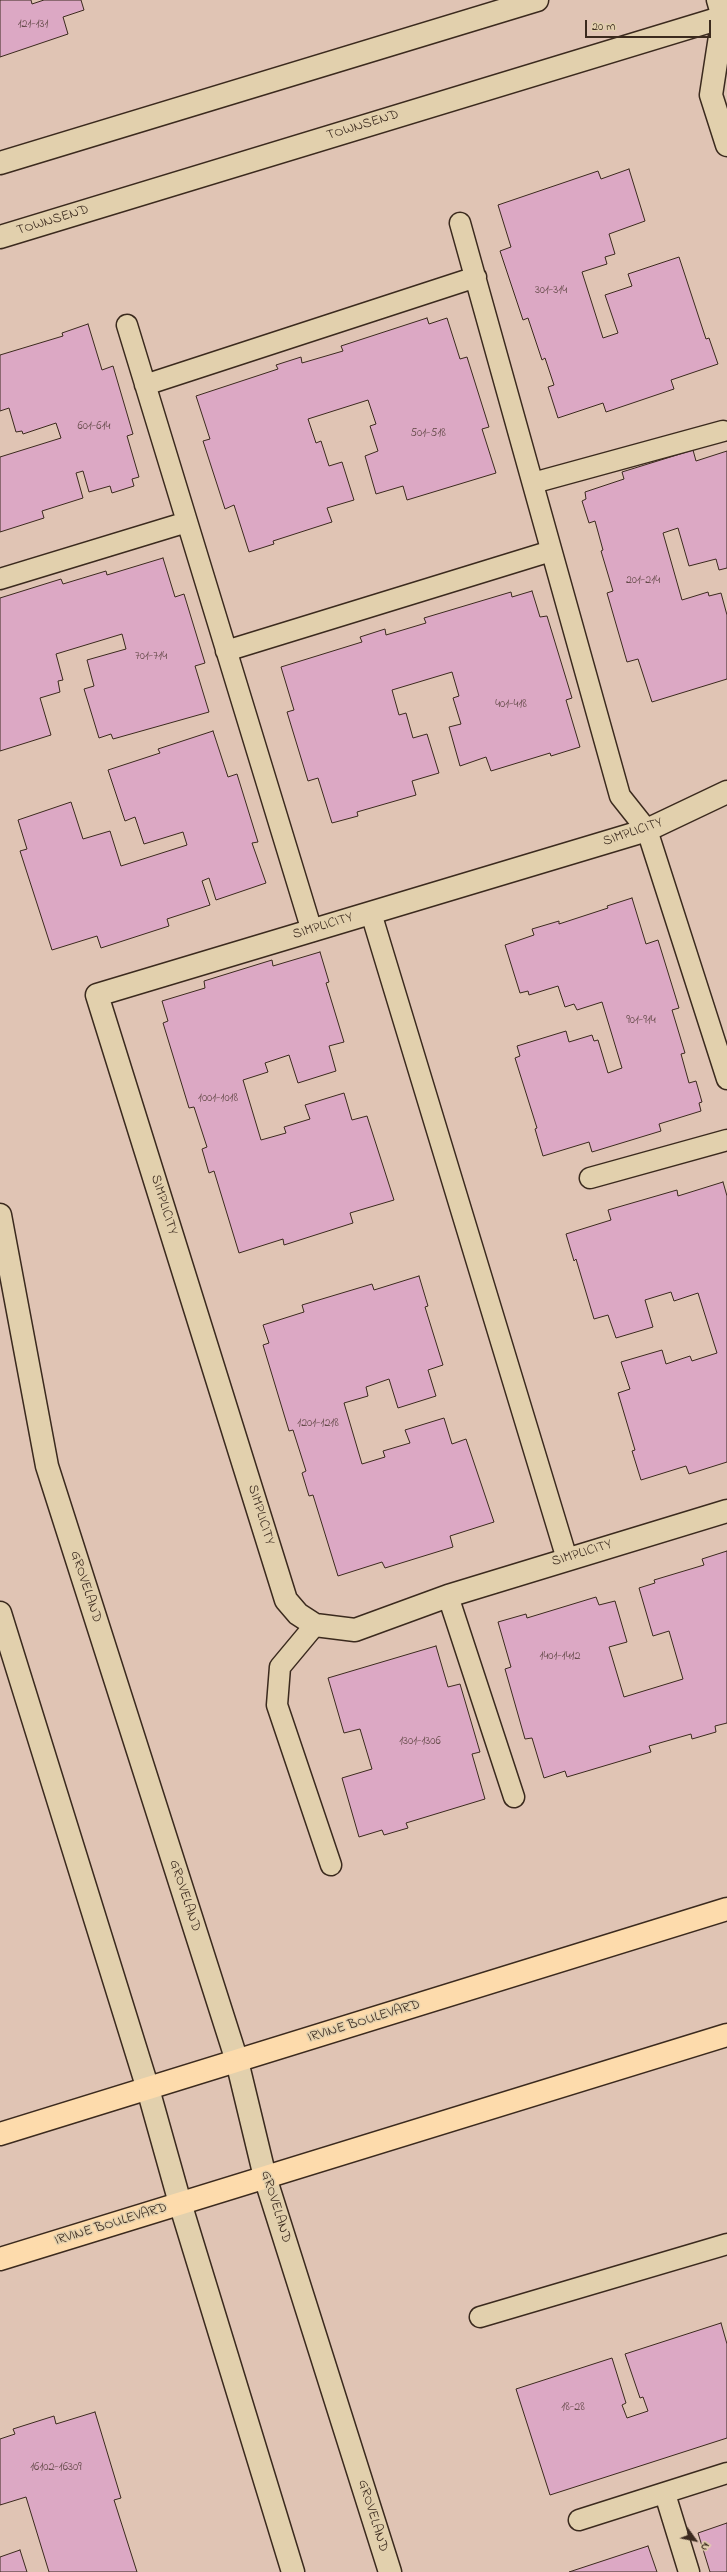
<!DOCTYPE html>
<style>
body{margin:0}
#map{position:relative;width:727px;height:2572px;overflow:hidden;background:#e0c4b4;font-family:"Indie Flower",sans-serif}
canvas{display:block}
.north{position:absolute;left:675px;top:2520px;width:40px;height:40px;-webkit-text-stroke:3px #e2d0ad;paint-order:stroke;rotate:123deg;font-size:11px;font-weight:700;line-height:16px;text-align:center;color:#3b2a1e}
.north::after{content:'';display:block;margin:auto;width:14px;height:18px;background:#3b2a1e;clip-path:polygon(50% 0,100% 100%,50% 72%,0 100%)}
.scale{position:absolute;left:585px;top:20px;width:126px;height:18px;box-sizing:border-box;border:2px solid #3b2a1e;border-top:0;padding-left:5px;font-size:12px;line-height:14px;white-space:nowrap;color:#3b2a1e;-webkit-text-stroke:3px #e2d0ad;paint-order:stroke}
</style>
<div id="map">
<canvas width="727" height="2572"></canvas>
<div class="north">N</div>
<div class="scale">20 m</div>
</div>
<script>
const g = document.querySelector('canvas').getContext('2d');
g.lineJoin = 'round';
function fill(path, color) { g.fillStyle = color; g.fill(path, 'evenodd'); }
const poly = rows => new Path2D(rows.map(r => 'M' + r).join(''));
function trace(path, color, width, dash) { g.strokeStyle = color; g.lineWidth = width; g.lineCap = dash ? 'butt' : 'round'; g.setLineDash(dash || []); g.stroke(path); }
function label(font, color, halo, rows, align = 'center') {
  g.font = font + ' "Indie Flower",sans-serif'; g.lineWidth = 3; g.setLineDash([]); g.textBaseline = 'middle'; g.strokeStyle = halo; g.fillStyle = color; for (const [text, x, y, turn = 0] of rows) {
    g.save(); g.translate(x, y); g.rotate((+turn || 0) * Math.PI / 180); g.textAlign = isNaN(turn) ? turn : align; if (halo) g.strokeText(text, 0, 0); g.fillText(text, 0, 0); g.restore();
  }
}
const building = poly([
 [0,0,31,0,32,4,44,0,81,0,84,10,63,17,68,34,0,57,0,0],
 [629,169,645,221,609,234,615,254,605,257,607,264,582,272,603,338,618,333,605,295,632,286,628,274,679,257,706,339,709,338,718,364,671,380,674,389,606,412,603,403,558,418,548,387,554,385,545,358,542,360,528,318,523,320,500,251,511,247,498,205,598,171,601,179,629,169],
 [427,318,429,324,447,318,460,359,467,357,489,427,482,429,496,473,407,500,403,486,376,494,365,456,378,451,370,426,376,424,368,400,308,419,316,443,321,441,329,466,342,462,354,500,327,508,332,522,273,541,274,544,249,552,234,505,225,509,203,441,210,439,196,396,278,369,276,365,301,357,302,363,343,351,341,346,427,318],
 [88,324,102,370,113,366,133,434,127,436,139,477,132,479,134,486,112,493,110,486,89,492,83,471,76,473,83,498,42,511,44,518,0,532,0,457,61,438,56,423,23,434,22,431,16,432,9,408,0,411,0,355,63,336,62,333,88,324],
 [693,450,696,461,727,451,727,568,719,570,716,559,689,566,678,528,663,533,682,600,708,592,709,596,721,593,727,615,727,679,652,702,638,659,627,662,607,593,613,591,601,551,603,550,595,521,589,523,582,501,586,499,585,492,624,479,622,472,693,450],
 [163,558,175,597,184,594,205,663,195,666,209,712,113,739,111,734,99,738,84,689,94,686,87,660,126,649,122,634,56,654,63,680,58,681,60,692,40,698,51,735,0,751,0,598,61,579,63,584,106,571,107,575,163,558],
 [532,591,540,617,547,616,572,698,566,700,580,747,551,756,550,753,491,771,486,757,460,766,449,727,461,724,453,698,459,696,452,672,392,690,399,715,406,713,413,738,427,734,439,773,412,781,416,795,357,812,358,816,332,823,318,778,308,781,287,712,294,710,281,667,362,642,360,637,385,629,386,635,426,623,424,618,511,592,512,597,532,591],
 [213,731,228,777,237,774,258,842,252,843,266,883,216,900,209,878,202,881,210,905,167,919,169,926,101,948,97,936,52,950,20,851,27,849,18,820,71,802,83,839,110,831,121,866,187,845,183,832,144,844,135,817,125,821,108,770,160,753,158,749,213,731],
 [632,898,646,944,658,940,679,1008,672,1010,685,1053,681,1054,689,1083,696,1081,702,1102,699,1103,701,1111,659,1124,661,1131,592,1152,589,1142,543,1156,535,1129,537,1128,515,1058,520,1056,517,1046,566,1031,569,1042,592,1035,594,1041,598,1040,608,1073,622,1068,602,1002,577,1010,574,1004,565,1007,558,986,529,995,528,991,520,993,505,945,534,935,532,929,559,921,559,924,608,908,607,906,632,898],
 [320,952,329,982,326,983,344,1042,329,1046,336,1071,298,1083,289,1055,265,1063,268,1072,243,1080,261,1140,286,1133,284,1127,310,1119,305,1105,344,1093,352,1120,367,1116,394,1200,350,1213,353,1223,284,1245,283,1239,239,1253,214,1171,209,1173,202,1149,207,1147,194,1107,189,1108,163,1023,168,1021,162,1001,205,988,204,981,272,960,273,966,320,952],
 [723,1182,727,1196,727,1462,689,1474,686,1466,641,1480,632,1451,635,1450,618,1393,630,1389,621,1362,662,1350,666,1364,690,1356,692,1361,717,1353,698,1293,674,1301,671,1292,645,1300,653,1327,616,1338,608,1315,594,1319,576,1259,574,1261,566,1234,611,1220,608,1210,677,1190,678,1196,723,1182],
 [419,1276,428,1306,425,1307,443,1365,428,1370,436,1396,398,1408,389,1379,366,1387,368,1396,344,1403,362,1464,385,1457,383,1451,410,1443,405,1430,444,1418,452,1444,466,1439,494,1522,450,1536,453,1547,385,1568,382,1562,338,1576,313,1495,309,1496,302,1473,306,1471,293,1430,289,1431,263,1345,269,1343,263,1325,304,1312,302,1305,372,1284,374,1290,419,1276],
 [727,1551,727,1723,715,1726,716,1732,692,1739,691,1734,649,1746,651,1752,567,1777,565,1771,544,1778,532,1738,525,1739,505,1669,511,1667,498,1622,526,1614,527,1618,596,1597,599,1605,615,1601,627,1642,609,1647,624,1697,683,1679,669,1631,653,1636,639,1588,655,1583,654,1580,704,1565,702,1559,727,1551],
 [436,1646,448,1687,460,1684,480,1752,472,1754,485,1799,406,1823,408,1828,384,1835,382,1830,359,1837,342,1778,372,1769,360,1729,344,1733,328,1678,436,1646],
 [721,2323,727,2344,727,2438,550,2495,516,2389,612,2358,626,2403,622,2405,627,2418,648,2411,643,2397,640,2398,625,2354,721,2323],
 [95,2412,121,2498,114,2500,137,2572,49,2572,26,2497,0,2505,0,2439,15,2434,13,2429,54,2416,56,2424,95,2412],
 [727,2523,727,2572,710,2572,698,2533,727,2523],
 [648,2546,657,2572,569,2572,648,2546],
 [20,2550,27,2572,0,2572,0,2557,20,2550]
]);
const lane = poly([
 [460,223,620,796,647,830,727,1079],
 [127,325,312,931],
 [145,385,476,277],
 [533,483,723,431],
 [0,579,187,522],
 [226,651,551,551],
 [371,913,567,1559],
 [590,1178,727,1140],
 [448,1596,514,1797],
 [315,1625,280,1667,277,1705,331,1865],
 [480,2317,727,2244],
 [665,2494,689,2572],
 [579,2520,727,2473]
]);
const street = poly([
 [718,0,723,17,711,95,727,145],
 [727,792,647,830,97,995,286,1600,298,1614,315,1625,355,1630,448,1596,727,1511]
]);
const secondary = poly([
 [0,163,537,0],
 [0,237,727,16],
 [0,1215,47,1466,237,2061,265,2177,390,2572],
 [0,1613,148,2089,180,2203,293,2572]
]);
const primary = poly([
 [0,2134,727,1909],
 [0,2259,727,2035]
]);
const numberNames = [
 ["121-131",33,25],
 ["301-314",551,291],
 ["601-614",94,427],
 ["501-518",428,434],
 ["201-214",643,581],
 ["701-714",151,657],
 ["401-418",511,705],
 ["901-914",641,1021],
 ["1001-1018",218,1099],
 ["1201-1218",318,1424],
 ["1401-1412",560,1657],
 ["1301-1306",420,1742],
 ["18-28",573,2408],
 ["16102-16309",56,2468]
];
const streetNames = [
 ["TOWNSEND",363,126,-17],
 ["TOWNSEND",53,221,-17],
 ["SIMPLICITY",633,833,-19],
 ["SIMPLICITY",323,927,-17],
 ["SIMPLICITY",163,1205,73],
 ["SIMPLICITY",260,1515,73],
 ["SIMPLICITY",582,1554,-17],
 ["GROVELAND",85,1587,72],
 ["GROVELAND",184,1896,72],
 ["IRVINE BOULEVARD",364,2022,-17],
 ["GROVELAND",275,2207,73],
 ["IRVINE BOULEVARD",111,2225,-17],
 ["GROVELAND",372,2516,73]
];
fill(building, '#dca8c4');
trace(building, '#3b2a1e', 1);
trace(lane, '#3b2a1e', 23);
trace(street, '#3b2a1e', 25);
trace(secondary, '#3b2a1e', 25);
trace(primary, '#3b2a1e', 25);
trace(lane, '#e2d0ad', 20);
trace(street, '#e2d0ad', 22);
trace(secondary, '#e2d0ad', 22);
trace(primary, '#fddbac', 22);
label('12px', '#634a48', null, numberNames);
label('14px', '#3b2a1e', '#e2d0ad', streetNames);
</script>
